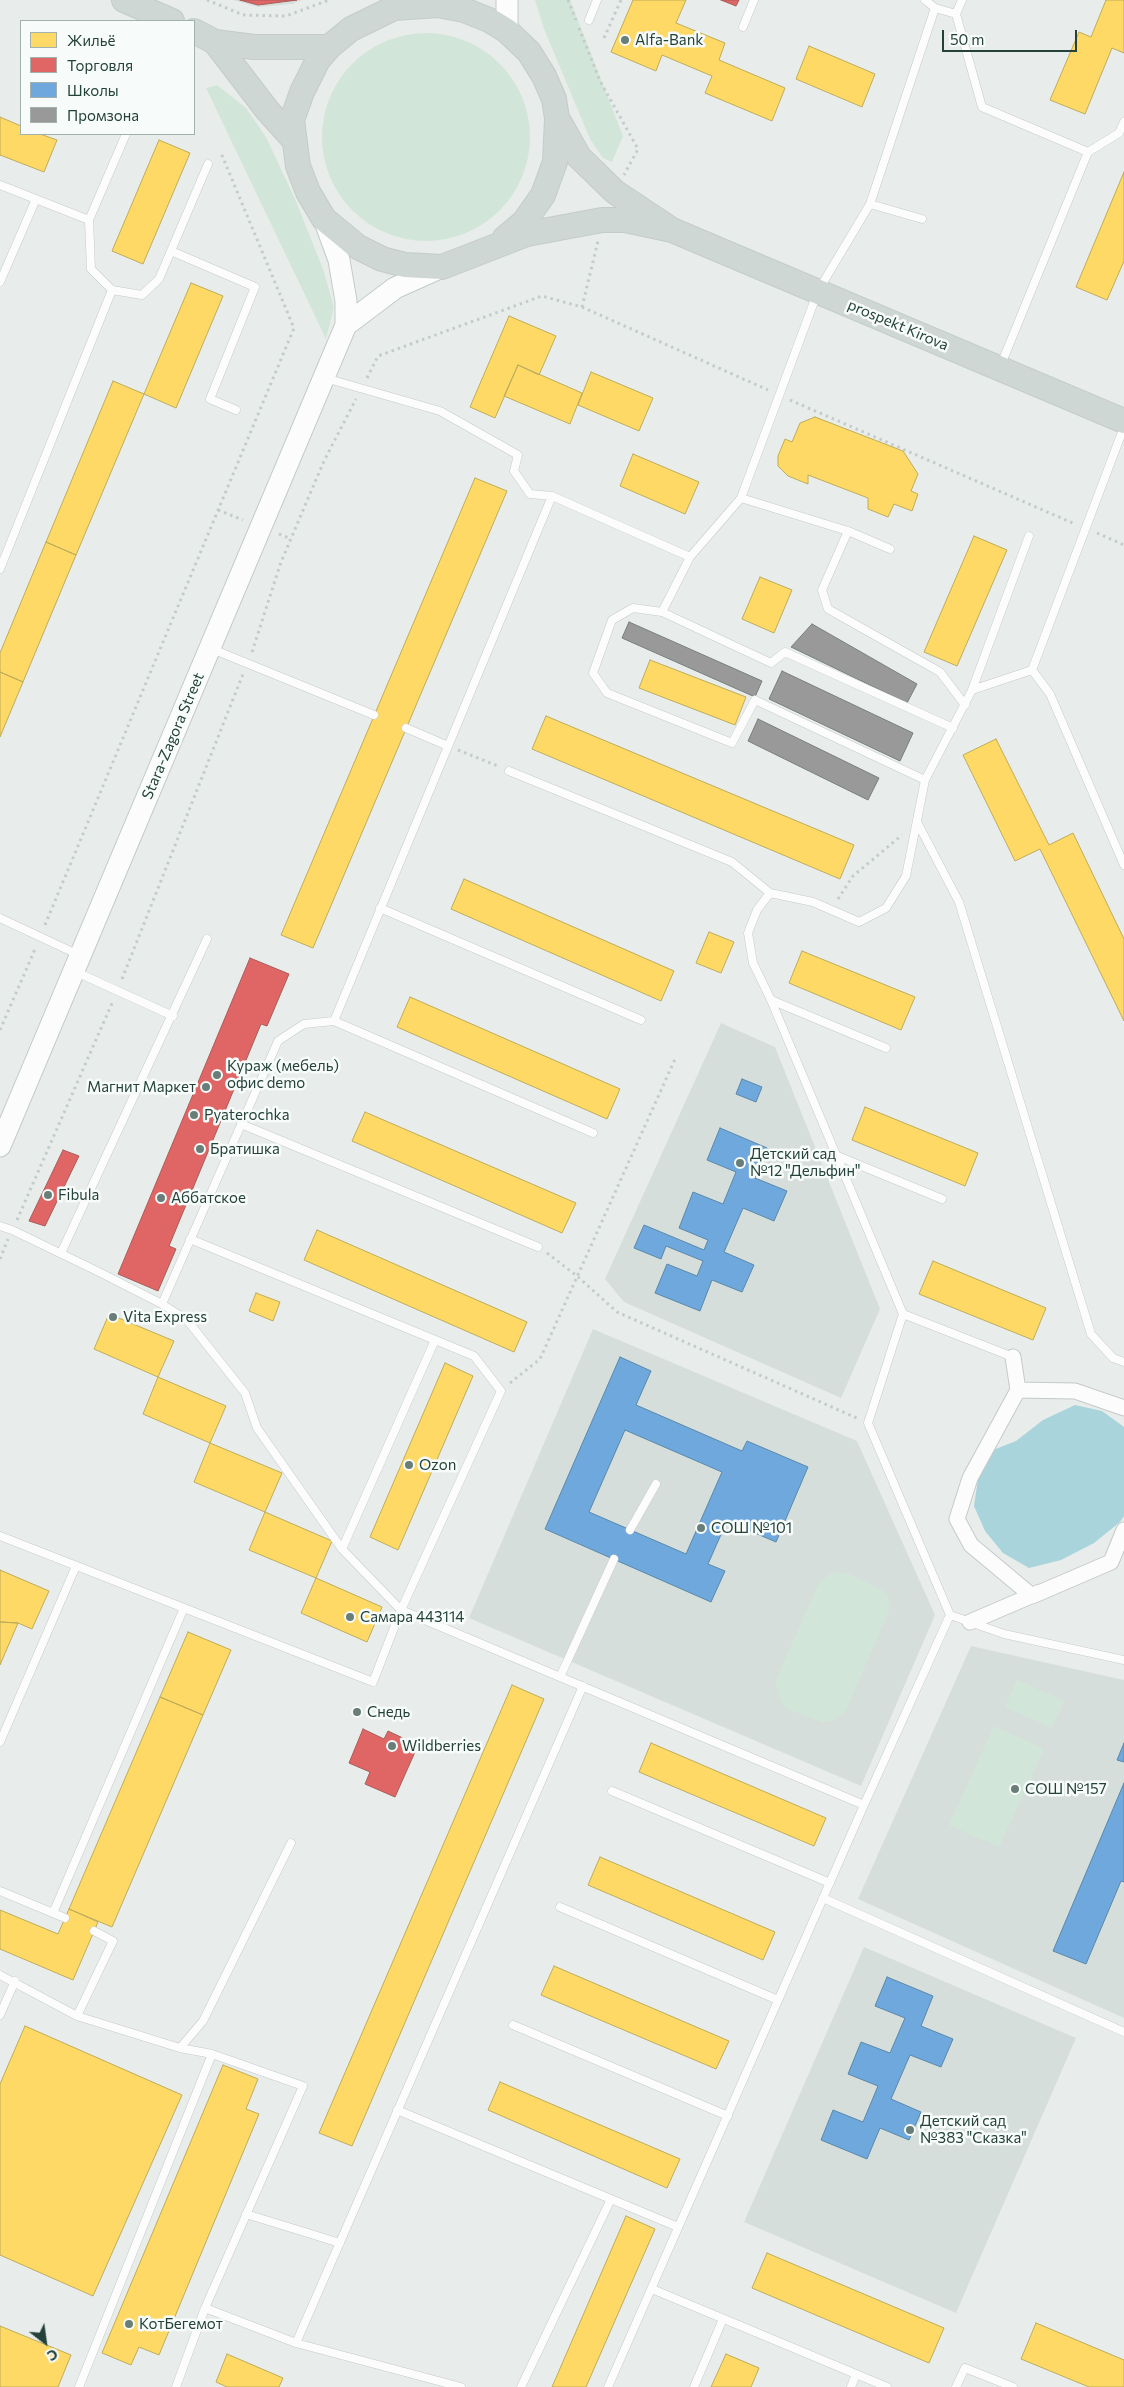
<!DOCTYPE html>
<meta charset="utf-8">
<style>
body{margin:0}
#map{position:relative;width:1124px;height:2387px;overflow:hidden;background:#e8edeb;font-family:Commissioner,sans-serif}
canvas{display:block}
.legend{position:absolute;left:20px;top:20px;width:175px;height:115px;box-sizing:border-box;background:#f7fbf9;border:1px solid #a3b1ad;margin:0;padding:6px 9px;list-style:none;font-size:15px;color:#24423a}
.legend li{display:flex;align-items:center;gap:10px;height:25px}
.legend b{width:25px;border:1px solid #a3b1ad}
.north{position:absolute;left:20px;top:2317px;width:50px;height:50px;-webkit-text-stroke:4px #f7fbf9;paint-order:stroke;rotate:150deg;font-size:14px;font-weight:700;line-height:20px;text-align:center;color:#24423a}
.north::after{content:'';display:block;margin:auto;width:18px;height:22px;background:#24423a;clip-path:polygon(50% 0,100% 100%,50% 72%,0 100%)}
.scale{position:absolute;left:942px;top:30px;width:135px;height:22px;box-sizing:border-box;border:2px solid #24423a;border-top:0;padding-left:6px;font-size:15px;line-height:18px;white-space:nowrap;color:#24423a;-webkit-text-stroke:4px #f7fbf9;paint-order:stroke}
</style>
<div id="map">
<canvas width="1124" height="2387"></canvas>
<ul class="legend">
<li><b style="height:14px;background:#ffd966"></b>Жильё</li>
<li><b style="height:14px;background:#e06666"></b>Торговля</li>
<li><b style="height:14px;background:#6fa8dc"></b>Школы</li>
<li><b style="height:14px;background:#999"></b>Промзона</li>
</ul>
<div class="north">С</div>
<div class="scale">50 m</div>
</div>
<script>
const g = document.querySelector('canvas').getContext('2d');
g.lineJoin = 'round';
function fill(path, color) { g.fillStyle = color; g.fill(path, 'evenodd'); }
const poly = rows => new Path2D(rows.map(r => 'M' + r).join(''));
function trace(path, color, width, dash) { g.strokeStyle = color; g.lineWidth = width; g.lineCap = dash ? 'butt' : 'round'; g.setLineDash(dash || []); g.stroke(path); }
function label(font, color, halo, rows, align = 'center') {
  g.font = font + ' Commissioner,sans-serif'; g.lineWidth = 5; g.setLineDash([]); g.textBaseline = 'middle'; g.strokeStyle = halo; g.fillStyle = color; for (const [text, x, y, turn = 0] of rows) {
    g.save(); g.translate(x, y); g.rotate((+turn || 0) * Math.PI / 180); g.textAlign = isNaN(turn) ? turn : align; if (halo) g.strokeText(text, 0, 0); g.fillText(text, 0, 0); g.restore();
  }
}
const built = poly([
 [233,0,302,0,292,4,258,7],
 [721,1023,775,1047,880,1309,841,1398,624,1302,605,1279],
 [593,1329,857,1441,935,1615,861,1786,469,1618],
 [971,1646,1124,1680,1124,2018,858,1899],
 [864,1947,1076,2038,956,2313,744,2222]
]);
const green = poly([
 [535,0,570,0,623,136,612,162,603,158,590,139,544,29],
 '322 137a104 104 0 1 1 208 0a104 104 0 1 1-208 0Z',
 [217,85,246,108,266,137,295,199,323,269,334,307,326,339,206,88],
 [832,1572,849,1574,882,1590,888,1596,889,1605,888,1613,846,1710,833,1721,823,1722,790,1710,782,1704,776,1687,776,1680,819,1583],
 [1017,1680,1064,1701,1052,1728,1005,1707],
 [994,1726,1044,1749,999,1847,949,1825]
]);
const water = poly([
 [1075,1405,1102,1411,1124,1427,1124,1516,1120,1522,1094,1543,1061,1560,1029,1568,1003,1553,985,1531,974,1506,978,1479,993,1450,1016,1441,1043,1420]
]);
const homes = poly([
 [633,0,686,0,676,23,725,43,719,60,785,88,772,121,705,93,712,76,662,55,656,71,611,52,633,0],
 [1106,0,1124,0,1124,53,1112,48,1085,114,1050,100,1079,32,1091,37,1106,0],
 [809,46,875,74,862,107,796,79,809,46],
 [0,117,21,126,21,134,40,134,57,140,44,172,0,155,0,117],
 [159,140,190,153,143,264,112,251,159,140],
 [1124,172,1124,261,1107,300,1076,287,1124,172],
 [191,283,223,296,176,408,144,394,191,283],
 [509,316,556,336,539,375,518,365,495,418,470,407,509,316],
 [518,365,582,393,570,424,504,396,518,365],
 [591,372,653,398,639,431,578,405,591,372],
 [113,381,144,394,76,555,46,542,113,381],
 [815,417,903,451,918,474,911,491,918,494,912,511,894,504,888,517,868,509,868,498,808,475,808,484,788,476,778,466,778,456,785,439,792,442,800,423,815,417],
 [633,454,699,482,685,514,620,486,633,454],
 [475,478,507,491,313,948,281,935,475,478],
 [974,536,1007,550,957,666,924,652,974,536],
 [46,542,76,555,23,682,0,672,0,653,46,542],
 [760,577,792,590,774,633,742,619,760,577],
 [650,660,746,697,735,725,639,688,650,660],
 [0,672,23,682,0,737,0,672],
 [546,716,854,845,840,879,532,749,546,716],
 [996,739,1049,845,1073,833,1124,939,1124,1021,1040,849,1015,861,963,755,996,739],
 [464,879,674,971,661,1001,451,909,464,879],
 [709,932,734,942,721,973,696,963,709,932],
 [802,951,915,997,901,1030,789,983,802,951],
 [410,997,620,1089,607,1119,397,1027,410,997],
 [865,1107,978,1153,965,1186,852,1140,865,1107],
 [365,1112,576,1203,562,1233,352,1141,365,1112],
 [317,1230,527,1322,514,1352,304,1260,317,1230],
 [933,1261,1046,1308,1033,1340,919,1294,933,1261],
 [256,1293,280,1302,273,1321,249,1311,256,1293],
 [109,1314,174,1341,158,1377,94,1349,109,1314],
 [445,1363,473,1376,398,1550,370,1537,445,1363],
 [158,1377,226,1406,210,1443,143,1414,158,1377],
 [210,1443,282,1473,265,1512,194,1482,210,1443],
 [265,1512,332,1541,316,1578,249,1550,265,1512],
 [0,1570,49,1591,32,1629,18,1623,0,1622,0,1570],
 [316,1578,382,1607,367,1642,301,1613,316,1578],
 [0,1622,18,1623,0,1665,0,1622],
 [188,1632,231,1650,203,1715,160,1697,188,1632],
 [512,1685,544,1699,352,2146,319,2133,512,1685],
 [160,1697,203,1715,112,1927,69,1909,160,1697],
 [651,1743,826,1818,814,1846,639,1772,651,1743],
 [600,1857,775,1932,763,1960,588,1885,600,1857],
 [69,1909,98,1922,73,1980,0,1949,0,1910,58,1934,69,1909],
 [554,1966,729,2041,716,2069,541,1995,554,1966],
 [25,2026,182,2095,93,2296,0,2255,0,2084,25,2026],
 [223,2065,258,2079,246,2109,259,2114,159,2355,139,2347,131,2365,102,2353,223,2065],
 [500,2082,680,2159,667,2188,488,2110,500,2082],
 [626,2216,655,2229,586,2387,552,2387,626,2216],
 [767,2253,944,2328,929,2363,752,2288,767,2253],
 [1036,2323,1124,2360,1124,2387,1089,2387,1021,2359,1036,2323],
 [0,2326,71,2355,58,2387,0,2387,0,2326],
 [227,2354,283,2378,279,2387,227,2387,216,2382,227,2354],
 [726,2354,759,2368,751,2387,711,2387,726,2354]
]);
const shops = poly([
 [240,0,297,0,258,5,240,0],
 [721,0,739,0,736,6,721,0],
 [250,958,289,974,267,1026,261,1024,169,1246,176,1249,158,1291,118,1274,250,958],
 [63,1150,79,1156,45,1226,29,1221,63,1150],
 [363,1729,384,1739,388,1731,407,1740,415,1752,395,1797,365,1784,370,1772,349,1763,363,1729]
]);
const schools = poly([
 [742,1079,762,1087,756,1102,736,1094,742,1079],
 [720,1128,767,1148,755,1178,787,1191,774,1221,743,1208,724,1252,754,1265,742,1292,712,1280,700,1311,655,1293,667,1264,697,1276,703,1261,666,1246,661,1259,634,1248,644,1225,704,1250,708,1240,679,1228,693,1192,723,1204,736,1172,707,1160,720,1128],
 [620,1357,651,1371,636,1405,742,1451,747,1441,808,1467,776,1542,727,1521,708,1564,725,1571,711,1602,545,1529,620,1357],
 [625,1430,722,1472,686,1554,589,1512,625,1430],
 [1124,1743,1124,1762,1117,1760,1124,1743],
 [1124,1783,1124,1882,1121,1881,1086,1964,1053,1951,1124,1783],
 [887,1977,933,1996,921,2026,953,2039,941,2067,910,2055,891,2099,921,2112,909,2140,880,2128,867,2159,821,2140,833,2110,863,2122,878,2086,848,2074,861,2042,890,2053,905,2018,875,2006,887,1977]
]);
const industry = poly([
 [629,622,762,681,755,697,622,638,629,622],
 [812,624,917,684,907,703,791,647,812,624],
 [782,671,913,733,900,761,769,699,782,671],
 [758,719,879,778,868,800,748,741,758,719]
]);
const path = poly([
 [207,0,243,15,286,16,329,0],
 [568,0,576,20],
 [579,28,600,81,638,149,624,175],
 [604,38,621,0],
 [582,307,768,390],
 [367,378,378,356,542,296,582,307,598,241],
 [790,400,1075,524],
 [218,510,243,520],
 [1097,533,1124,545],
 [279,534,291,539],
 [252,652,281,562,324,461,356,399],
 [458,750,498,766],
 [838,899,853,876,902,835],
 [45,925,294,328,221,153],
 [122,979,243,674],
 [0,1030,36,947],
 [17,1220,113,1001],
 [547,1253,577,1276,617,1312,859,1419],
 [0,1259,8,1239],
 [510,1383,540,1359,676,1057]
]);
const lane = poly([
 [925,0,935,8],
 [962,0,956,14,982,107,1088,152],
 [589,20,597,0],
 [743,27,754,0],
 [0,185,89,220],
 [870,204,922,219],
 [171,251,255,287,210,399,236,410],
 [0,282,36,199],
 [112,290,142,295,159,279,208,164],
 [1000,367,1088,152,1119,133,1124,122],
 [325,378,440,411,518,455,514,471,530,494,552,496],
 [1124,427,1032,670,1050,694,1124,865],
 [741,498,848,531,890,549],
 [848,531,822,590,828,609,940,672,965,705],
 [0,569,112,290,91,269,89,220,126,134],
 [662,612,690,557],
 [212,649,374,715],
 [972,690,1032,670],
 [406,728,448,746],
 [509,771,732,862,770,893,813,902,859,922,886,908,906,876,925,780,972,690,1029,536],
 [925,780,755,700,732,743,607,693,593,673,612,620,633,608,662,612,771,663,785,652,953,728],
 [917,822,959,902,1091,1334,1113,1358,1124,1362],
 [770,893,757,910,748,933,753,963,771,1000,903,1314,868,1423,950,1615,1004,1634,1124,1660],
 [380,908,641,1020],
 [0,918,79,955],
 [74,971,173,1016],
 [771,1000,886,1048],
 [334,1021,593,1133],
 [241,1124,538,1247],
 [835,1155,942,1199],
 [0,1226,12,1230,97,1271,162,1304,187,1320,245,1393,257,1428,342,1549,401,1610,864,1805],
 [61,1253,207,939],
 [162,1304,278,1041,304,1024,334,1021,552,496,690,557,741,498,818,291,870,204,935,8,956,14],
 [903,1314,1013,1357],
 [630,1530,656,1484],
 [0,1536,373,1682,401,1610,501,1391,474,1356,190,1239],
 [342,1549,435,1340],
 [560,1677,614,1559],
 [0,1742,76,1566],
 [612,1791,830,1883],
 [0,1891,53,1913,184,1608],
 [823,1898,1124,2032],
 [560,1907,778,2000],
 [53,1913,65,1918],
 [0,1975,77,2016,180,2048,212,2054,303,2086,205,2308,176,2387],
 [0,2015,15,1981],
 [77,2016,113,1941,94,1931],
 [513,2025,728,2116],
 [180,2048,203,2021,291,1843],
 [397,2110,678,2227],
 [246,2214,340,2243],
 [652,2289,887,2387],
 [205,2308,296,2343,461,2387],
 [296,2343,583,1686],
 [79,2387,212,2054],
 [521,2387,611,2199],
 [608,2387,864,1805,950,1615],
 [694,2387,723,2319],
 [851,2387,856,2374],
 [956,2387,965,2368,1013,2387]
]);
const street = poly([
 [1013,1357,1018,1390],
 [1124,1408,1075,1391,1018,1390,970,1478,957,1519,971,1545,1032,1596,1111,1562,1124,1530],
 [970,1622,1040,1592]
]);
const secondary = poly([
 [507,0,507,31],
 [346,325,395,288,442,267],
 [0,1146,346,325,346,301,339,260,324,219]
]);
const primary = poly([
 [124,0,172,21],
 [194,31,215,42,254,47,329,47],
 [215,42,267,110,294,140],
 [672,230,615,192,579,157,557,118,554,99,544,76,529,52,507,31,489,20,464,10,438,5,394,8,351,29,329,47,318,60,302,92,292,120,298,166,308,192,324,219,358,247,382,259,405,265,442,267,527,234,602,220,625,220,672,230,1124,421],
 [505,238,524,222,543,195,555,162,557,119]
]);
const markers = [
 [625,40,5,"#697e78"],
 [217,1075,5,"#697e78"],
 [206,1087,5,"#697e78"],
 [194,1115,5,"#697e78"],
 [200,1149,5,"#697e78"],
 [740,1163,5,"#697e78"],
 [48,1195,5,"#697e78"],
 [161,1198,5,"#697e78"],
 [113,1317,5,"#697e78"],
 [409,1465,5,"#697e78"],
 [701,1528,5,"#697e78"],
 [350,1617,5,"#697e78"],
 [357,1712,5,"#697e78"],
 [392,1746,5,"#697e78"],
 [1015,1789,5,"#697e78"],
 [910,2130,5,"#697e78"],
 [129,2324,5,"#697e78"]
];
const poiNames = [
 ["Alfa-Bank",635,40],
 ["Кураж (мебель)",227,1066],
 ["офис demo",227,1083],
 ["Магнит Маркет",196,1087,"right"],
 ["Pyaterochka",204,1115],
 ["Братишка",210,1149],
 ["Детский сад",750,1154],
 ["№12 \"Дельфин\"",750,1171],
 ["Fibula",58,1195],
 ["Аббатское",171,1198],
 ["Vita Express",123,1317],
 ["Ozon",419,1465],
 ["СОШ №101",711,1528],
 ["Самара 443114",360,1617],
 ["Снедь",367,1712],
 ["Wildberries",402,1746],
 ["СОШ №157",1025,1789],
 ["Детский сад",920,2121],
 ["№383 \"Сказка\"",920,2138],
 ["КотБегемот",139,2324]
];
const streetNames = [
 ["prospekt Kirova",898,325,23],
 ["Stara-Zagora Street",173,736,-67]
];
fill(built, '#d6dedb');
fill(green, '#d1e6d8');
fill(water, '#a9d4db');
fill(homes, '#ffd966');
trace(homes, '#bdac59', 1);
fill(shops, '#e06666');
trace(shops, '#a85b59', 1);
fill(schools, '#6fa8dc');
trace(schools, '#5889ab', 1);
fill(industry, '#999');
trace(industry, '#767f7c', 1);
trace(lane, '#c5cac8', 9);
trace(street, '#c5cac8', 17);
trace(secondary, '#c3cbc8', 23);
trace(primary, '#c3ccc9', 26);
trace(path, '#c3ccca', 3, [2.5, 4]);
trace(lane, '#fcfcfc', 8);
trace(street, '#fcfcfc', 15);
trace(secondary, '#fcfcfc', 21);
trace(primary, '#cfd7d5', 24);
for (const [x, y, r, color] of markers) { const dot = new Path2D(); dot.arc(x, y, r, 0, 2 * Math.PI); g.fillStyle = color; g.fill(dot); trace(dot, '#f7fbf9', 2); }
label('15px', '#24423a', '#f7fbf9', poiNames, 'left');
label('15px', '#24423a', '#f7fbf9', streetNames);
</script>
